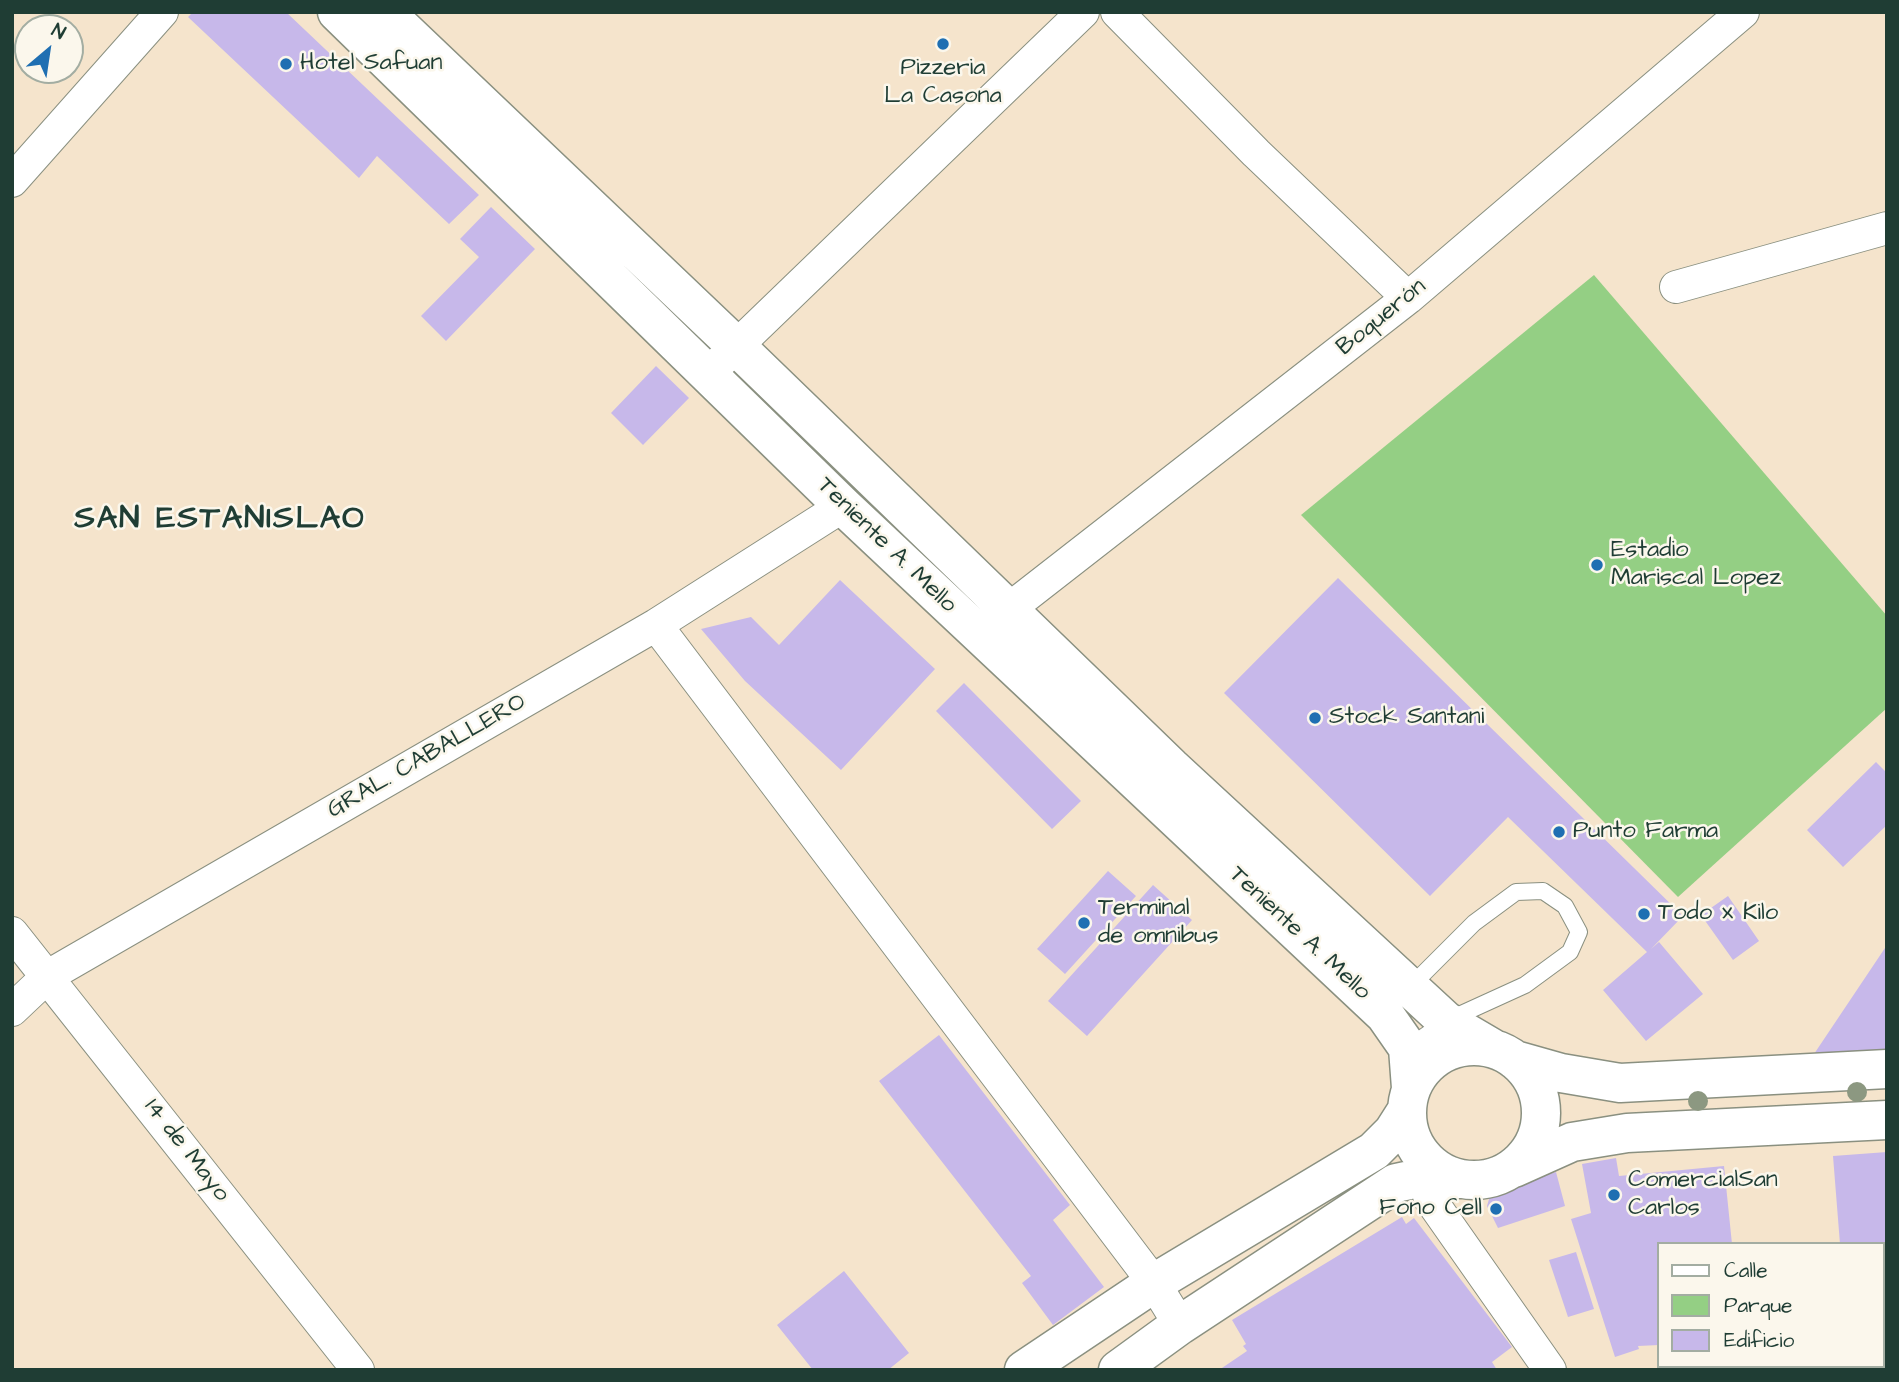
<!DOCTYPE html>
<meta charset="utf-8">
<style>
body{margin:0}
#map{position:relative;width:1899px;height:1382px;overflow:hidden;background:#f5e4cc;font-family:"Architects Daughter",sans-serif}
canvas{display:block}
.frame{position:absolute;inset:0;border:14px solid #1f3d34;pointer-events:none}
.legend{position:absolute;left:1657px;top:1242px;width:228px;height:126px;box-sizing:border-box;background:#fbf7ec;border:2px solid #a3ada2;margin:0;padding:9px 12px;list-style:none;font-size:21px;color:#1f3d34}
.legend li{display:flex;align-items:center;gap:14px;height:35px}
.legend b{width:35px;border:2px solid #a3ada2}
.north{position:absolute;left:14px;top:14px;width:70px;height:70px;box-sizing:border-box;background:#fbf7ec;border:2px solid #a3ada2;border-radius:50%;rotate:29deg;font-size:19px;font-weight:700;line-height:28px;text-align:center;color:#1f3d34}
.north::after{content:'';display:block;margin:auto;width:24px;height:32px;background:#1f6fb2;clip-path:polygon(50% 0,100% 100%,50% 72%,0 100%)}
</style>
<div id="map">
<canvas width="1899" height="1382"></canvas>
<div class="frame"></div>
<ul class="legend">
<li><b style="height:9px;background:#fff"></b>Calle</li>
<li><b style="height:19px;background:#94cf84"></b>Parque</li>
<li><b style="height:19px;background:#c7b8ea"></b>Edificio</li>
</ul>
<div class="north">N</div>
</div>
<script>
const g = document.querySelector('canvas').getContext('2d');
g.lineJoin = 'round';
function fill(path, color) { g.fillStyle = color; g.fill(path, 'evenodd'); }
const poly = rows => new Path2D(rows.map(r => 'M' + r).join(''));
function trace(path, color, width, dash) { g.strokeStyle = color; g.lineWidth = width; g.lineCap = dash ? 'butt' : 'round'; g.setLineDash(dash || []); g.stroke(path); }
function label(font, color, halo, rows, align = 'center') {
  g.font = font + ' "Architects Daughter",sans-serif'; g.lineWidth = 5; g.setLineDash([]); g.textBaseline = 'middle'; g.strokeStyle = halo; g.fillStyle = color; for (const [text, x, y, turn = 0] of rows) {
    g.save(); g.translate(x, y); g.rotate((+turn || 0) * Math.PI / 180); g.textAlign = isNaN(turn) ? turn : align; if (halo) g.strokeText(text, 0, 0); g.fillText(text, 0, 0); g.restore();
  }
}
const green = poly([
 [1594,275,1887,616,1887,708,1678,897,1301,515]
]);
const building = poly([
 [193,12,286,12,479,195,449,224,377,156,359,178,188,17],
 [491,207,535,249,446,341,421,316,479,257,460,239],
 [656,366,689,398,643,445,611,413],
 [1338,578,1683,916,1651,949,1659,942,1703,994,1646,1041,1603,990,1647,952,1508,817,1430,896,1224,693],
 [840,580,935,669,841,770,745,681,701,629,751,617,779,645],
 [964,683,1081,801,1052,829,936,711],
 [1876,762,1887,773,1887,825,1843,867,1807,830],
 [1108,871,1136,896,1065,974,1037,949],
 [1153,885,1192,920,1087,1036,1048,1001],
 [1728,896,1759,941,1733,960,1701,915],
 [1887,945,1887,1054,1812,1057],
 [939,1035,1070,1205,1053,1220,1104,1287,1053,1325,1022,1283,1031,1276,879,1081],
 [1887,1152,1887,1348,1883,1348,1883,1244,1840,1244,1833,1156],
 [1616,1158,1619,1176,1724,1166,1732,1244,1659,1244,1659,1345,1638,1346,1639,1349,1615,1357,1571,1219,1591,1213,1582,1164],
 [1556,1172,1565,1206,1498,1228,1487,1206,1491,1192],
 [1402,1217,1406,1224,1414,1218,1512,1347,1492,1362,1497,1370,1219,1370,1247,1351,1243,1346,1246,1344,1232,1320],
 [1576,1252,1594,1309,1568,1317,1549,1260],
 [844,1271,909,1353,888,1370,813,1370,777,1325],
 [1717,1366,1772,1366,1772,1370,1717,1370]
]);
const service = poly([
 [1408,1048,1446,1021,1525,985,1570,952,1579,932,1565,906,1543,891,1516,892,1474,923,1410,987]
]);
const minor = poly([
 [1117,12,1256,153,1408,298],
 [12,181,162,12],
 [1676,287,1887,228],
 [719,363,1083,12],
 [1009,609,1408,298,1743,12],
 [656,625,1154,1283,1180,1325],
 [12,933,358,1370],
 [12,1010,48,976,656,625,843,506],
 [1423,1156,1424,1177,1430,1199,1550,1370]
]);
const tertiary = poly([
 [337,12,843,506,1385,1015,1408,1048,1411,1088],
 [385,12,736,346,1171,767,1446,1021,1492,1048],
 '1407 1113a67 67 0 1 1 134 0a67 67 0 1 1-134 0Z',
 [1515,1060,1561,1073,1620,1083,1887,1069],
 [1514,1168,1572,1142,1627,1133,1887,1120],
 [1024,1370,1154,1283,1374,1151,1393,1132,1407,1110],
 [1118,1370,1180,1325,1396,1183,1424,1177,1460,1179]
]);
const trees = [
 [1857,1092],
 [1698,1101]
];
const markers = [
 [943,44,7,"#1f6fb2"],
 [286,64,7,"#1f6fb2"],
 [1597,565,7,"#1f6fb2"],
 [1315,718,7,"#1f6fb2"],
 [1559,832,7,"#1f6fb2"],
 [1644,914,7,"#1f6fb2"],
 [1084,923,7,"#1f6fb2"],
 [1614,1195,7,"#1f6fb2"],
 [1496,1209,7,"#1f6fb2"]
];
const poiNames = [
 ["Hotel Safuan",300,64],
 ["Pizzeria",943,69,"center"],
 ["La Casona",943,97,"center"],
 ["Estadio",1611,551],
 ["Mariscal Lopez",1611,579],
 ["Stock Santani",1329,718],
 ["Punto Farma",1573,832],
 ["Terminal",1098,909],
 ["de omnibus",1098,937],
 ["Todo x Kilo",1658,914],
 ["ComercialSan",1628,1181],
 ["Carlos",1628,1209],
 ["Fono Cell",1482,1209,"right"]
];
const streetNames = [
 ["Boquerón",1382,318,-39],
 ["Teniente A. Mello",886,546,44],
 ["GRAL. CABALLERO",427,757,-30],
 ["Teniente A. Mello",1299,934,43],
 ["14 de Mayo",186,1151,52]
];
const districtNames = [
 ["SAN ESTANISLAO",220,520]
];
fill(green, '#94cf84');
fill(building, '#c7b8ea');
trace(service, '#8a9080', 18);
trace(minor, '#8a9080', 34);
trace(tertiary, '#8a9080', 41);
trace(service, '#fff', 16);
trace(minor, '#fff', 32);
trace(tertiary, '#fff', 38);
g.fillStyle = '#8c9881';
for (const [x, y] of trees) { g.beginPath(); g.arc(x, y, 10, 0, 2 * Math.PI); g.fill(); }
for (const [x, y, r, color] of markers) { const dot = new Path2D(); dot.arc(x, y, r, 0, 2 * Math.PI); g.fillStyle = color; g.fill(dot); trace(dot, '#fbf7ec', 2.5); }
label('24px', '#1f3d34', '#fbf7ec', poiNames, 'left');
label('24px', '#1f3d34', '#fbf7ec', streetNames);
g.letterSpacing = '2px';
label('bold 32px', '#1f3d34', '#fbf7ec', districtNames);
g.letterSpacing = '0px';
</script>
